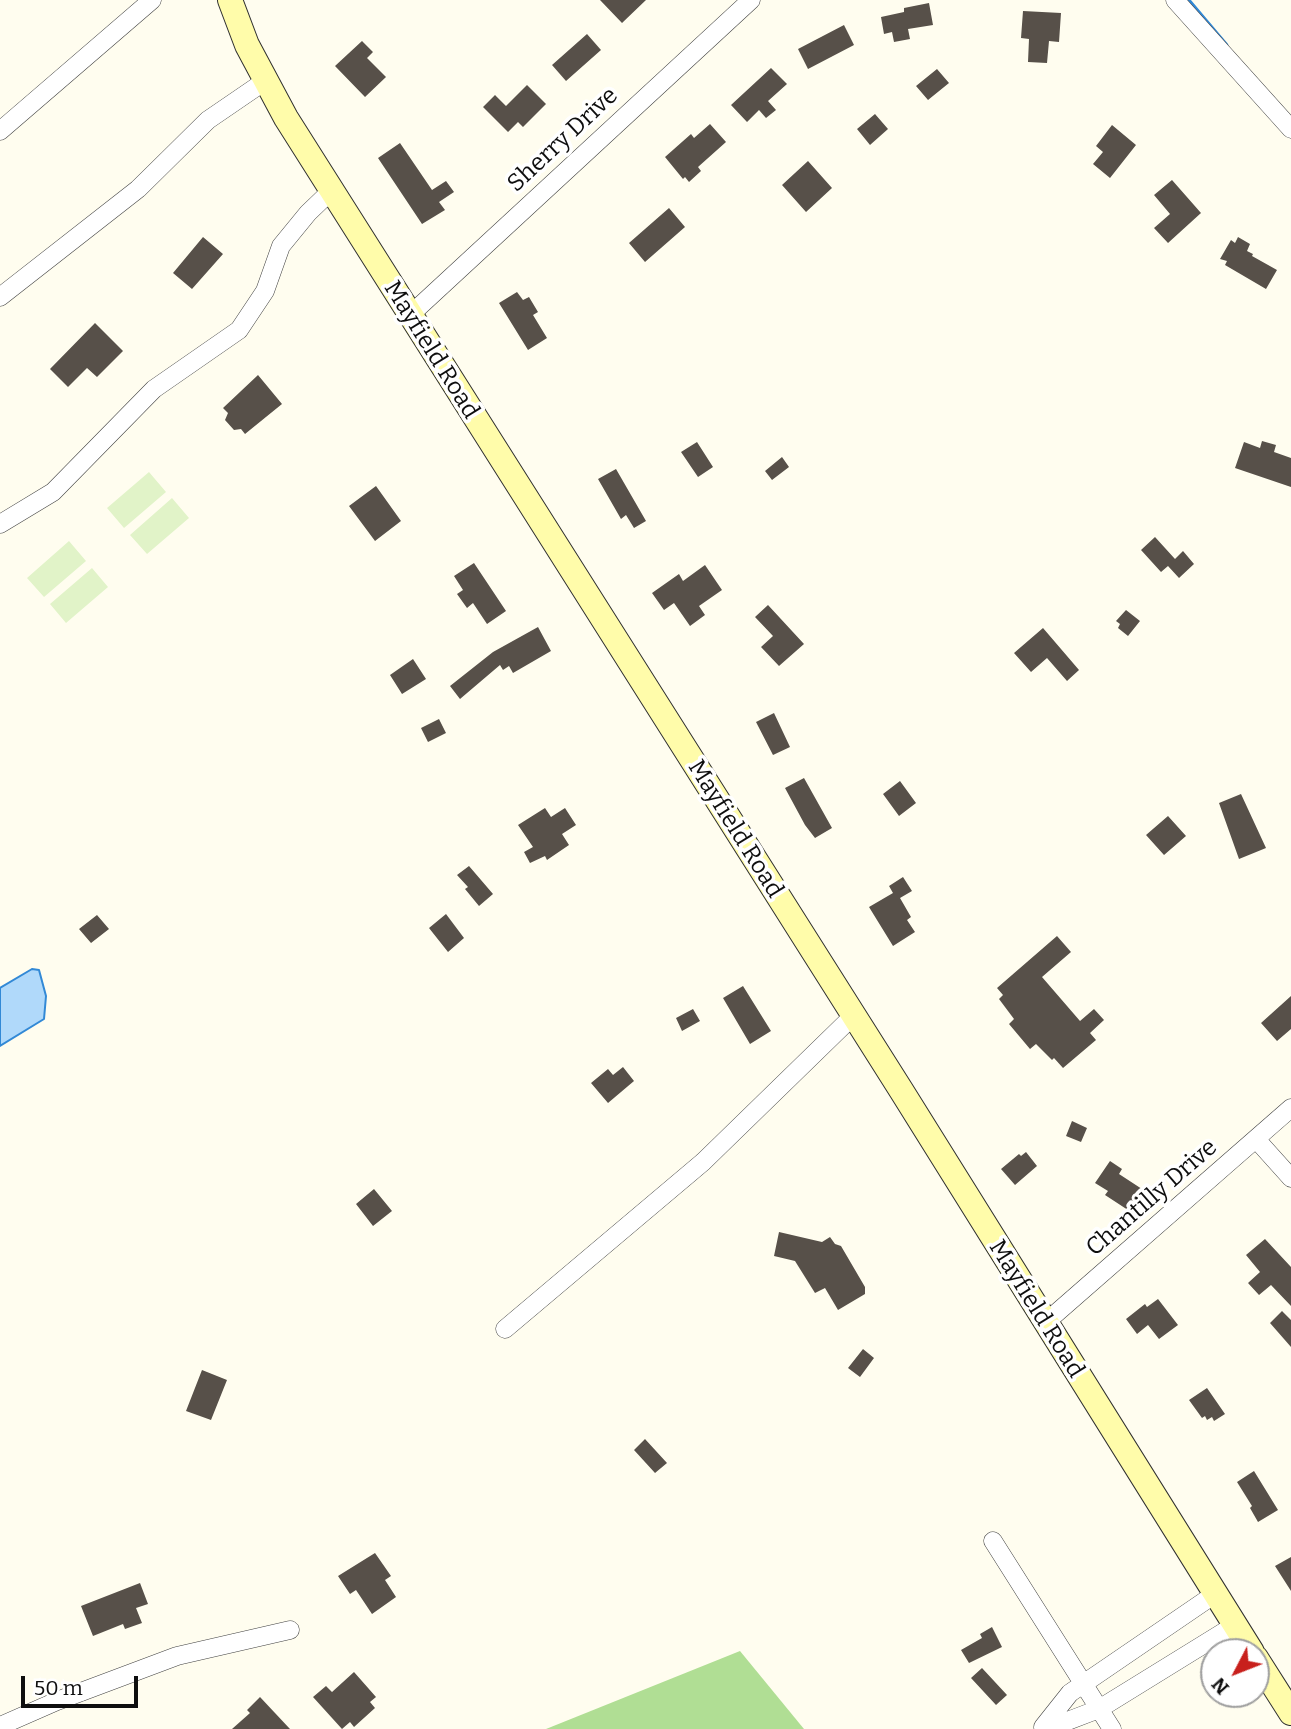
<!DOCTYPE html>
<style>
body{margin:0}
#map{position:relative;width:1291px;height:1729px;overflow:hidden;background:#fffdef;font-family:Bitter,serif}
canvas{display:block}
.north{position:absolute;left:1200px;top:1638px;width:70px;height:70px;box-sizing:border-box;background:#fff;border:2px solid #9f9f9f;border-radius:50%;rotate:228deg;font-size:19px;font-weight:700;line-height:28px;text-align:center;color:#0e0e0e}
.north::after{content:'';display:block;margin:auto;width:24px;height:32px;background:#c8201c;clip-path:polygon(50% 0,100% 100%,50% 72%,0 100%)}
.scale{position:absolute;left:21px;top:1676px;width:117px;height:32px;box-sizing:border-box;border:4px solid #0e0e0e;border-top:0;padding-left:9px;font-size:21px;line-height:24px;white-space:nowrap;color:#0e0e0e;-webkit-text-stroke:5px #fff;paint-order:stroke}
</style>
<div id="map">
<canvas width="1291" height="1729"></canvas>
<div class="north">N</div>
<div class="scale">50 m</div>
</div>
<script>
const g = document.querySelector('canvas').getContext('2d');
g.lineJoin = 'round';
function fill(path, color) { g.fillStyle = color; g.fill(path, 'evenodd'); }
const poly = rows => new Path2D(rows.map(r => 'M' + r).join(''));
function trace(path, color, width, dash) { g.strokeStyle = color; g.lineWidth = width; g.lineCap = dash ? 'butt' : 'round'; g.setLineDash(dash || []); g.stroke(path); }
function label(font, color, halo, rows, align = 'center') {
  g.font = font + ' Bitter,serif'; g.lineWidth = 7; g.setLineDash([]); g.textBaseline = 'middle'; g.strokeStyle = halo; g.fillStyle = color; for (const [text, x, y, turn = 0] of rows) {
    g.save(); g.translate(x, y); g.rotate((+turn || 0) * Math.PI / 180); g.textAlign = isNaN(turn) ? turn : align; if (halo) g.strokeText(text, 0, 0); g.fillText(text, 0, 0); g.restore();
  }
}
const forest = poly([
 [740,1651,804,1729,546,1729]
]);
const pitch = poly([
 [149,472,166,492,124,528,107,508],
 [172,498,189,518,147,554,130,535],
 [69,541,86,561,44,597,27,578],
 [92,568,108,587,66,623,50,604]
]);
const water = poly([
 [32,969,39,970,46,996,44,1019,0,1046,0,988,32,969]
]);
const stream = poly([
 [1188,0,1226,45]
]);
const building = poly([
 [600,0,646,0,622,23],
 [929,3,933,25,908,29,910,39,894,42,892,32,884,34,881,17,904,12,904,8],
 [1023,11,1061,13,1059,42,1049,41,1047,63,1028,62,1029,39,1021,38],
 [844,25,854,45,808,69,798,49],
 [587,34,601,50,566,81,552,65],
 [362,41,373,52,367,58,386,77,365,97,335,66],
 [771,68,787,84,768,101,776,110,766,118,759,110,747,122,731,105],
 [937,69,949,83,928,100,916,86],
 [527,85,546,104,523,127,518,122,508,132,483,107,495,95,506,106],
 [875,114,888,129,870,145,857,129],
 [710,124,726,142,698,167,701,171,689,182,685,177,683,179,665,157,691,134,694,138],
 [1112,125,1136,145,1110,178,1093,164,1103,152,1096,146],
 [400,143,432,190,446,181,454,192,439,202,445,210,422,224,378,158],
 [808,161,832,188,806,212,782,185],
 [1172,180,1201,213,1168,243,1154,228,1170,214,1154,195],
 [669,208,685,227,645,262,629,243],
 [203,237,223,254,192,289,173,273],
 [1238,237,1250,244,1247,251,1253,254,1252,256,1277,270,1266,289,1225,265,1227,261,1220,259,1231,240,1235,243],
 [517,292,523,300,529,297,538,312,533,315,547,338,528,350,499,303],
 [95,323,123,351,97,377,87,368,68,387,50,369],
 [258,375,282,404,245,434,241,429,234,430,225,420,228,413,223,408],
 [1262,441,1276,445,1274,452,1291,458,1291,487,1235,468,1244,442,1260,448],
 [697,442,713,467,698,477,681,452],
 [782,457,789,467,772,480,765,471],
 [616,469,646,521,634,528,626,515,621,519,598,479],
 [376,486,401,521,375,541,349,506],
 [1155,537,1175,559,1183,551,1194,564,1179,578,1168,566,1161,572,1141,550],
 [474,563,506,611,487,624,473,603,467,608,457,594,463,590,454,576],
 [705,565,722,590,699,606,705,615,690,626,674,603,664,610,652,593,679,574,683,581],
 [768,605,804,644,779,666,761,647,773,636,755,617],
 [1126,610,1140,621,1128,636,1118,628,1120,624,1116,621],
 [538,627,551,651,513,673,509,666,503,670,500,665,460,699,450,686,493,652],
 [1043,628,1079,670,1067,681,1047,658,1031,672,1014,653],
 [413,659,426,679,402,694,390,675],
 [774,713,790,747,773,755,756,722],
 [439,719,446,733,428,742,421,728],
 [804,778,832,828,815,838,805,825,785,788],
 [900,781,916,803,899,816,883,794],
 [1241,794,1266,848,1239,859,1219,803],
 [545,808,551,817,565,808,576,825,562,834,569,845,547,860,545,856,530,863,524,852,533,847,518,825],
 [1168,816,1186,836,1164,855,1146,835],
 [469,866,493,894,479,906,465,889,468,887,457,875],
 [903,877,912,891,900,898,911,917,907,920,915,932,893,946,869,907,893,893,889,886],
 [446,914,464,938,448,952,429,928],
 [97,915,109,929,91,943,79,929],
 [1057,936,1071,952,1042,977,1080,1021,1094,1009,1104,1020,1090,1033,1096,1040,1063,1068,1054,1058,1052,1060,1036,1044,1030,1049,1009,1024,1014,1019,999,999,1003,995,997,988],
 [743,986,771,1031,750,1044,723,998],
 [1291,996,1291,1029,1277,1041,1261,1023],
 [693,1009,700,1021,682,1031,676,1018],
 [623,1067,634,1081,608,1103,591,1083,608,1069,613,1075],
 [1072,1121,1087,1128,1081,1142,1066,1136],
 [1026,1152,1037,1166,1015,1185,1001,1169,1019,1154,1021,1156],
 [1110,1161,1122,1169,1119,1174,1145,1191,1131,1212,1105,1195,1108,1191,1095,1183],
 [374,1189,392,1211,373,1226,356,1204],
 [779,1232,822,1242,830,1237,835,1244,841,1246,865,1287,865,1294,838,1310,825,1288,815,1293,795,1261,774,1256],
 [1265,1239,1291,1267,1291,1306,1271,1285,1259,1295,1248,1283,1260,1272,1246,1255],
 [1158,1299,1178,1325,1159,1339,1148,1325,1137,1334,1126,1319,1145,1304,1147,1307],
 [1282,1311,1291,1320,1291,1347,1270,1323],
 [863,1349,874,1358,860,1377,848,1368],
 [202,1370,227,1380,211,1420,186,1411],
 [1207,1388,1225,1414,1214,1421,1212,1417,1207,1420,1205,1416,1202,1418,1189,1400],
 [645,1439,667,1463,655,1473,634,1450],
 [1254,1471,1278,1510,1258,1522,1250,1508,1252,1506,1237,1482],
 [375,1553,391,1576,385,1580,396,1597,372,1614,356,1590,350,1594,338,1576],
 [1291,1557,1291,1591,1275,1566],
 [140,1583,148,1604,136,1608,142,1623,125,1629,123,1624,93,1636,81,1606],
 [992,1627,1002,1647,969,1663,961,1650,982,1638,980,1634],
 [982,1668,1007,1695,996,1705,971,1678],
 [354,1672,376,1697,370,1702,375,1708,354,1727,350,1722,342,1729,313,1697,326,1686,332,1692],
 [260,1697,290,1729,232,1729,250,1713,247,1710]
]);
const street = poly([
 [1175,0,1291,129],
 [0,131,152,0],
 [0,297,138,189,208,120,265,81],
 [409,316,751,0],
 [0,524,53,492,154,389,239,330,265,291,281,246,308,213,332,190],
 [1256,1139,1291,1178],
 [1045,1323,1291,1108],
 [505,1329,703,1162,853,1016],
 [993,1541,1112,1729],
 [1215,1594,1070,1693,1043,1727,1065,1722,1099,1709,1235,1625],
 [0,1726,57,1701,177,1656,290,1630]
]);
const secondary = poly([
 [230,0,247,45,286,118,901,1090,1252,1652],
 [1256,1658,1291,1713]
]);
const streetNames = [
 ["Sherry Drive",563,140,-43],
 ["Mayfield Road",431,350,58],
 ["Mayfield Road",735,829,58],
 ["Chantilly Drive",1152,1198,-41],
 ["Mayfield Road",1036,1309,58]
];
fill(forest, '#b0de94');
fill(pitch, '#e1f3c8');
fill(water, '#b0d9fa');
trace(water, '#3289d6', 2);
trace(stream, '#3289d6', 4.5);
fill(building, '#575049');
trace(street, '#414141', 19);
trace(secondary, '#303030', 26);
trace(street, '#fff', 18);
trace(secondary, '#fffcaa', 24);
label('24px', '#0e0e0e', '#fff', streetNames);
</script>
